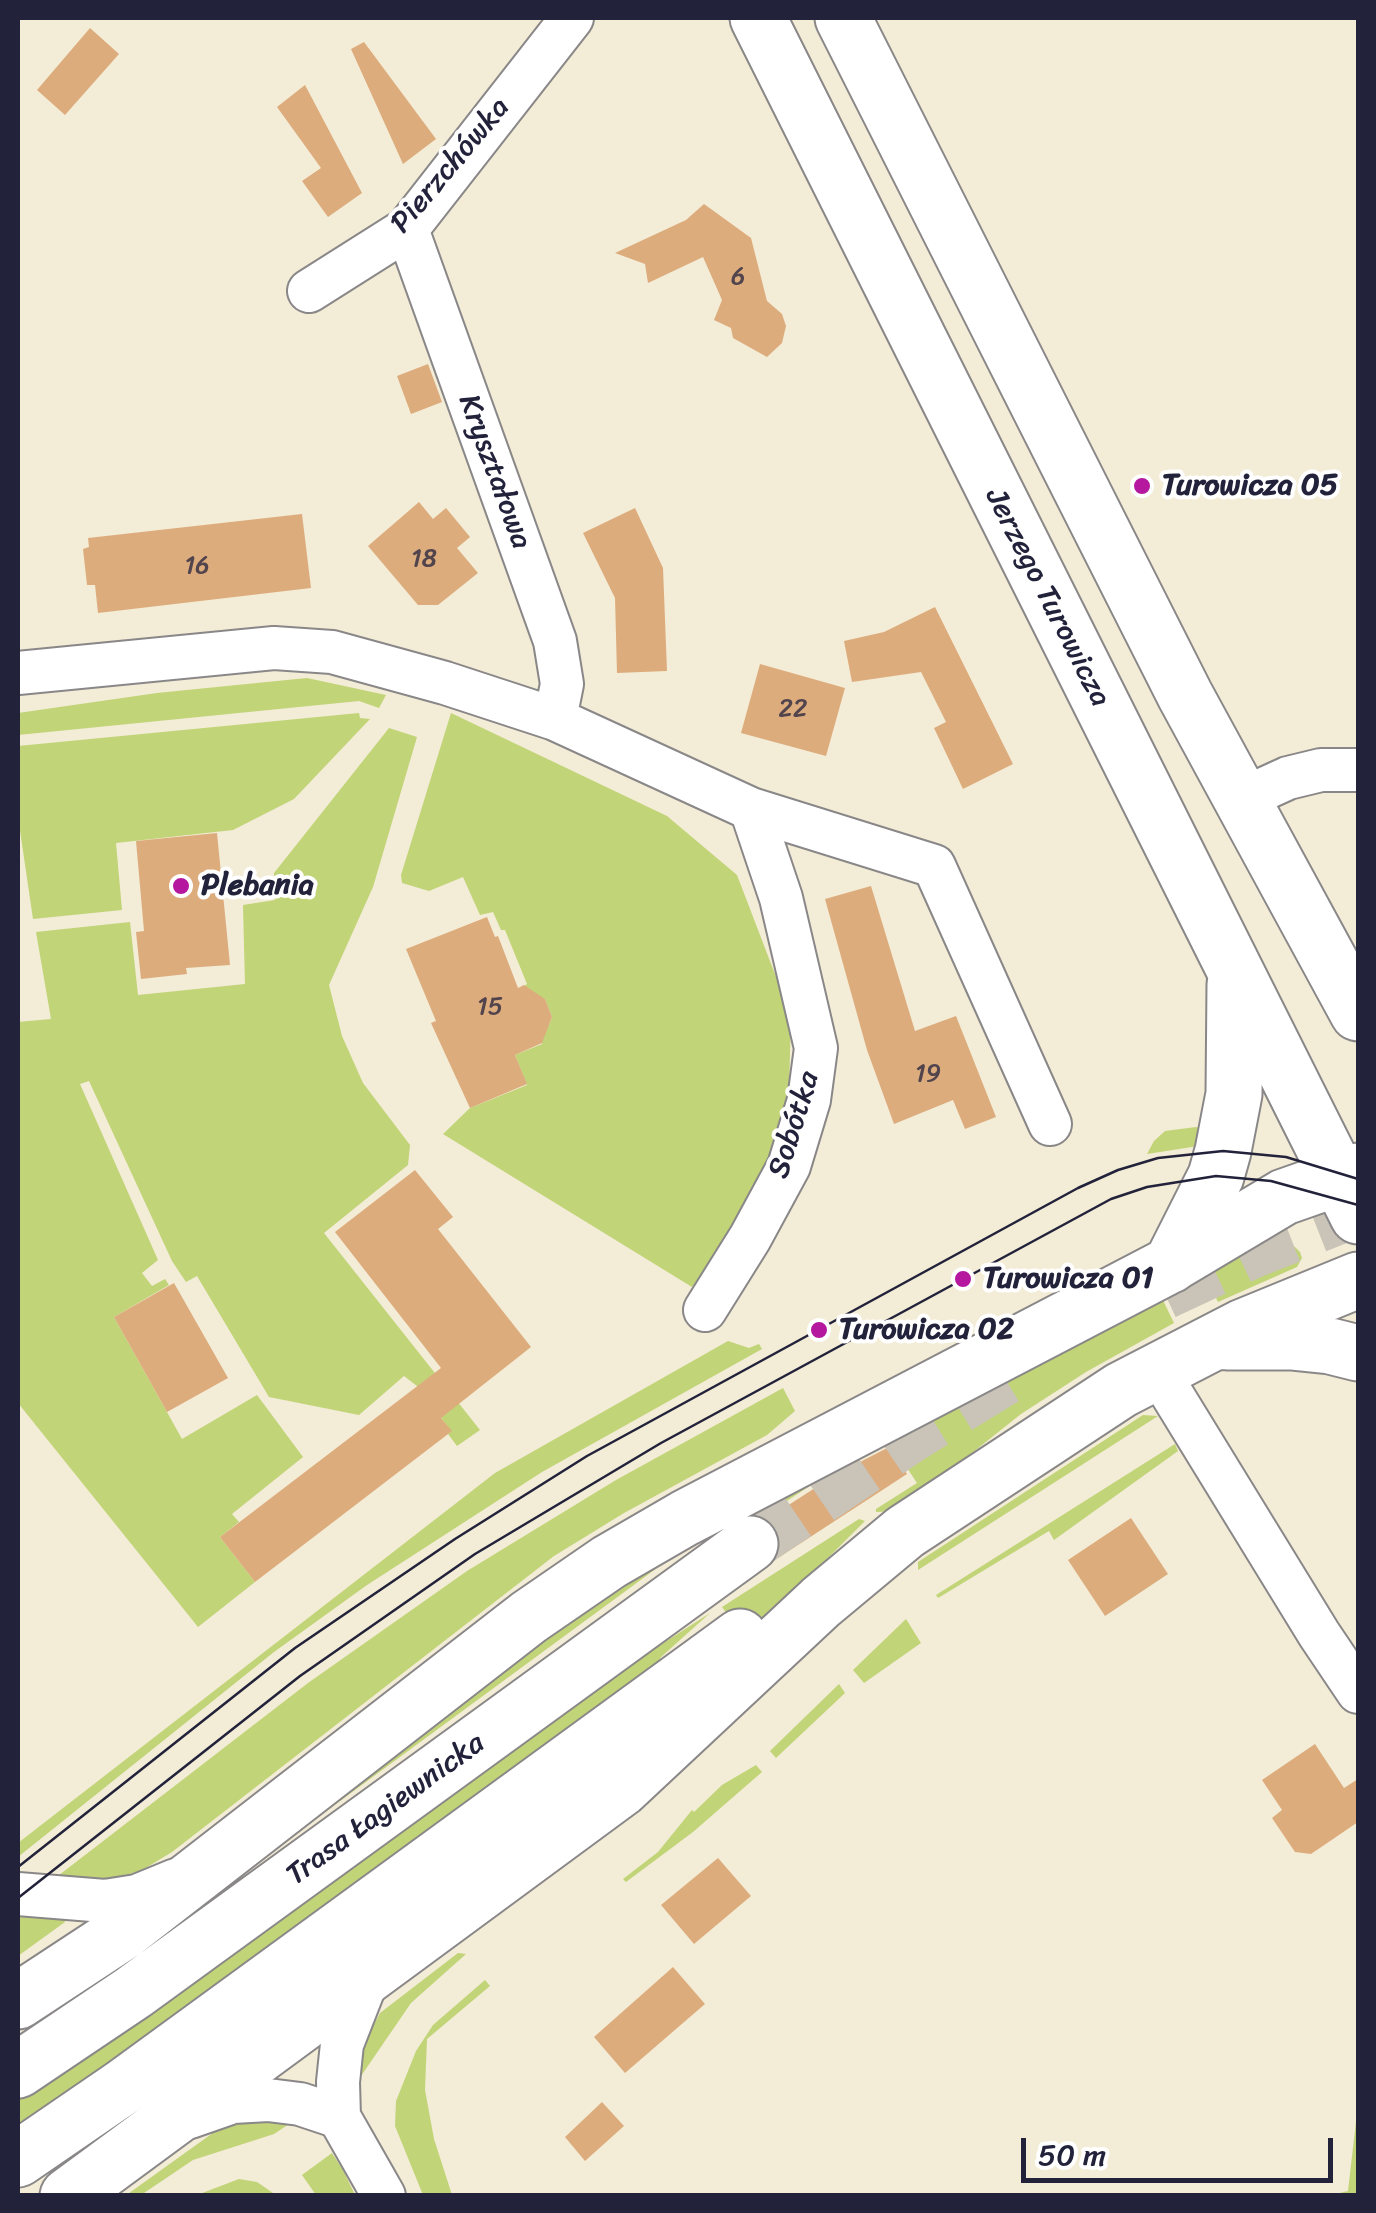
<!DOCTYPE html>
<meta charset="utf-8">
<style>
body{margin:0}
#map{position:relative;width:1376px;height:2213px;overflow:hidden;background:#f3ecd6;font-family:Sriracha,sans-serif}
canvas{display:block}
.frame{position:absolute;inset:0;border:20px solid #22223b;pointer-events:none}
.scale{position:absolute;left:1021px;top:2138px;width:312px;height:45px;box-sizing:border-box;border:5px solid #22223b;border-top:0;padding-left:12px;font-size:30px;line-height:35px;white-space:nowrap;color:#22223b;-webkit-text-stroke:8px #fff;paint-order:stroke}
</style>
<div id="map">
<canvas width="1376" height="2213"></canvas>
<div class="frame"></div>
<div class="scale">50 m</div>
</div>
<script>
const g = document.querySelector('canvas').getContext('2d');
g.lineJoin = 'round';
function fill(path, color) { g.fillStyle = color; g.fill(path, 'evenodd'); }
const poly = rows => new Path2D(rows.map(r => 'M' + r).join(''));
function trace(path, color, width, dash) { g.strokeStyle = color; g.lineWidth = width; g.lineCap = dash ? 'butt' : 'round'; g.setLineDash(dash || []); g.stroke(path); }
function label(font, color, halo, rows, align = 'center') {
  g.font = font + ' Sriracha,sans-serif'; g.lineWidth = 8; g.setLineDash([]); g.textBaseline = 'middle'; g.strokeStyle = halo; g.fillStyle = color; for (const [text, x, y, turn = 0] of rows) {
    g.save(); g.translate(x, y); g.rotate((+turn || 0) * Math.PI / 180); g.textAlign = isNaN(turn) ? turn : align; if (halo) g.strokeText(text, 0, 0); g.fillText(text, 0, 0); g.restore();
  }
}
const green = poly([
 [307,678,386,695,379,708,359,701,18,735,18,713,157,693],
 [359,713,360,718,370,719,294,799,233,830,116,843,122,910,33,919,18,817,18,746],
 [451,713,667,816,737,875,791,1016,789,1091,766,1179,730,1240,692,1287,443,1134,470,1108,527,1085,515,1055,542,1044,537,1030,549,1025,552,1017,545,999,521,988,527,984,505,930,501,930,493,912,480,915,463,877,429,891,402,883,401,875],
 [389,728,417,737,373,887,329,985,342,1036,363,1083,410,1145,408,1165,324,1233,480,1430,457,1446,448,1434,451,1431,417,1386,404,1376,359,1415,269,1397,197,1276,186,1282,172,1261,89,1081,80,1084,158,1260,142,1273,152,1286,165,1279,169,1285,114,1317,182,1439,257,1395,303,1457,232,1514,239,1522,220,1537,255,1582,198,1627,18,1403,18,1022,51,1019,36,932,130,922,138,995,245,984,243,905,275,900,274,873],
 [1196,1127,1214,1132,1211,1144,1147,1154,1154,1141,1165,1131],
 [1276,1245,1295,1247,1300,1252,1302,1258,1297,1267,1218,1302,1200,1265,1241,1250],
 [1157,1288,1174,1323,1086,1372,1021,1414,899,1511,876,1512,876,1509,917,1483,886,1436,741,1531,729,1515,219,1890,212,1880,592,1587,666,1543],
 [728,1341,749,1348,759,1344,762,1349,542,1472,367,1585,274,1652,18,1857,18,1843,495,1473],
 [783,1388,795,1411,767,1435,624,1513,554,1556,172,1852,144,1869,116,1879,54,1879,308,1683,467,1571,616,1480],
 [1143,1415,1158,1416,918,1570,918,1562],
 [1175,1444,1178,1451,1054,1540,1049,1531,938,1598,936,1595],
 [859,1519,865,1521,821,1565,820,1586,755,1652,722,1607],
 [710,1613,660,1658,662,1662,18,2131,18,2097,650,1645,654,1649],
 [906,1619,921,1643,864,1683,853,1670],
 [839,1684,845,1693,776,1758,770,1751],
 [756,1765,762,1772,693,1832,626,1882,623,1879,658,1852,692,1810,694,1812,722,1785],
 [18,1913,65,1919,65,1922,18,1956],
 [458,1953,466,1954,411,2003,361,2076,364,2043,380,2013],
 [485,1980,490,1986,427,2039,425,2090,434,2139,452,2195,423,2195,395,2126,396,2101,416,2051,433,2025],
 [1358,2104,1358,2195,1331,2195,1348,2191],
 [257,2119,289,2124,274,2134,193,2160,141,2195,125,2196,217,2130],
 [332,2153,343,2170,355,2195,316,2195,302,2175],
 [239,2179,257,2182,276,2195,197,2195]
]);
const building = poly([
 [90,28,119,54,65,115,37,90],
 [364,42,436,139,403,164,351,49],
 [305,85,362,193,328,217,302,181,321,168,277,107],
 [704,204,751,238,767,301,782,314,786,326,782,343,767,357,733,338,731,328,714,320,722,300,703,257,648,283,645,264,615,253,686,220],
 [428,364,442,402,411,414,397,376],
 [419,502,433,519,446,508,470,537,457,548,478,573,438,605,418,605,368,546],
 [635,508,663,568,667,671,617,673,615,598,583,533],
 [302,514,311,588,98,613,95,585,87,585,83,549,89,547,88,538],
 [935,607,1013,764,963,789,934,728,946,722,921,672,852,682,844,641,884,632],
 [760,664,845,688,826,756,741,733],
 [217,833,230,965,186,968,187,974,141,979,136,932,144,931,136,841],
 [871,886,915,1031,956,1016,996,1117,965,1129,953,1100,894,1124,867,1050,825,899],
 [487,917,495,937,498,936,518,988,524,985,545,999,552,1017,542,1043,515,1055,527,1084,470,1108,431,1023,436,1021,406,949],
 [415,1170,453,1217,438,1229,531,1347,441,1418,452,1431,255,1582,220,1537,441,1368,335,1232],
 [174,1283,228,1378,167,1412,114,1317],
 [889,1447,907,1474,778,1558,781,1540,776,1526,767,1519,835,1475],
 [1131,1518,1168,1574,1105,1616,1068,1560],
 [1315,1744,1344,1788,1358,1779,1358,1822,1311,1854,1295,1852,1272,1818,1282,1810,1262,1780],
 [718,1858,751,1896,694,1944,661,1905],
 [673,1967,705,2004,625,2073,594,2037],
 [602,2102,624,2126,585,2161,565,2137]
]);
const secondaryTunnel = poly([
 [1164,1292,1252,1251,1358,1209],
 [750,1544,911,1435,1017,1370]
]);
const minor = poly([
 [407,229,555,641,562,684,555,719],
 [309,291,407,229,572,18],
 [18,673,274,648,332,652,445,683,555,719,751,809,934,866,1050,1124],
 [1242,799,1288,778,1321,770,1358,770],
 [705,1310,750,1238,789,1166,809,1100,816,1048,781,898,751,809],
 [1157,1370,1319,1634,1358,1692],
 [18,1894,105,1901,137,1896,176,1880],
 [369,1975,342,2044,338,2082,339,2117,384,2196],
 [190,2117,233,2102,268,2100,300,2104,339,2117]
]);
const secondary = poly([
 [758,18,1358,1216],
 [843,18,1185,695,1358,1013],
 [1171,1265,1216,1176,1223,1151,1234,1094,1235,984],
 [1227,1342,1291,1342,1330,1346,1358,1353],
 [18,2001,123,1932,529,1617,609,1562,685,1518,1170,1265,1284,1197,1358,1171],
 [18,2070,134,1992,750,1544],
 [18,2159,123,2087,740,1637],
 [68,2196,622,1788,821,1602,905,1532,1121,1390,1243,1327,1358,1280]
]);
const tram = poly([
 [18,1867,295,1648,455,1539,587,1456,1078,1188,1118,1170,1158,1158,1223,1151,1286,1157,1358,1179],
 [18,1898,300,1676,475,1554,661,1443,1111,1199,1147,1187,1216,1176,1271,1181,1358,1205]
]);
const markers = [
 [1142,486,10,"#b5179e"],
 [181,886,10,"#b5179e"],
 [963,1279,10,"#b5179e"],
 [819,1330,10,"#b5179e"]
];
const numberNames = [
 ["6",738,278],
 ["18",424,560],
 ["16",197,567],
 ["22",793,710],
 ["15",490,1008],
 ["19",928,1075]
];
const streetNames = [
 ["Pierzchówka",451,166,-50],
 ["Kryształowa",494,472,70],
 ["Jerzego Turowicza",1047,598,63],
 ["Sobótka",795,1125,-73],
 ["Trasa Łagiewnicka",386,1810,-36]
];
const poiNames = [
 ["Turowicza 05",1162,486],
 ["Plebania",201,886],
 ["Turowicza 01",983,1279],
 ["Turowicza 02",839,1330]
];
fill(green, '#c1d477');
fill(building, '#ddac7d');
trace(secondaryTunnel, '#c9c4b7', 55, [55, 28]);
trace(minor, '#8a8788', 46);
trace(secondary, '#8a8788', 59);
trace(minor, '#fff', 42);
trace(secondary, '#fff', 55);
trace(tram, '#22223b', 2.5);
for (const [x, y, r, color] of markers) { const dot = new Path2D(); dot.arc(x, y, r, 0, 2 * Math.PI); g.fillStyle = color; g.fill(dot); trace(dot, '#fff', 4); }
label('25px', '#51444c', null, numberNames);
label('30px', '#22223b', '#fff', streetNames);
label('bold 30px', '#22223b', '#fff', poiNames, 'left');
</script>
